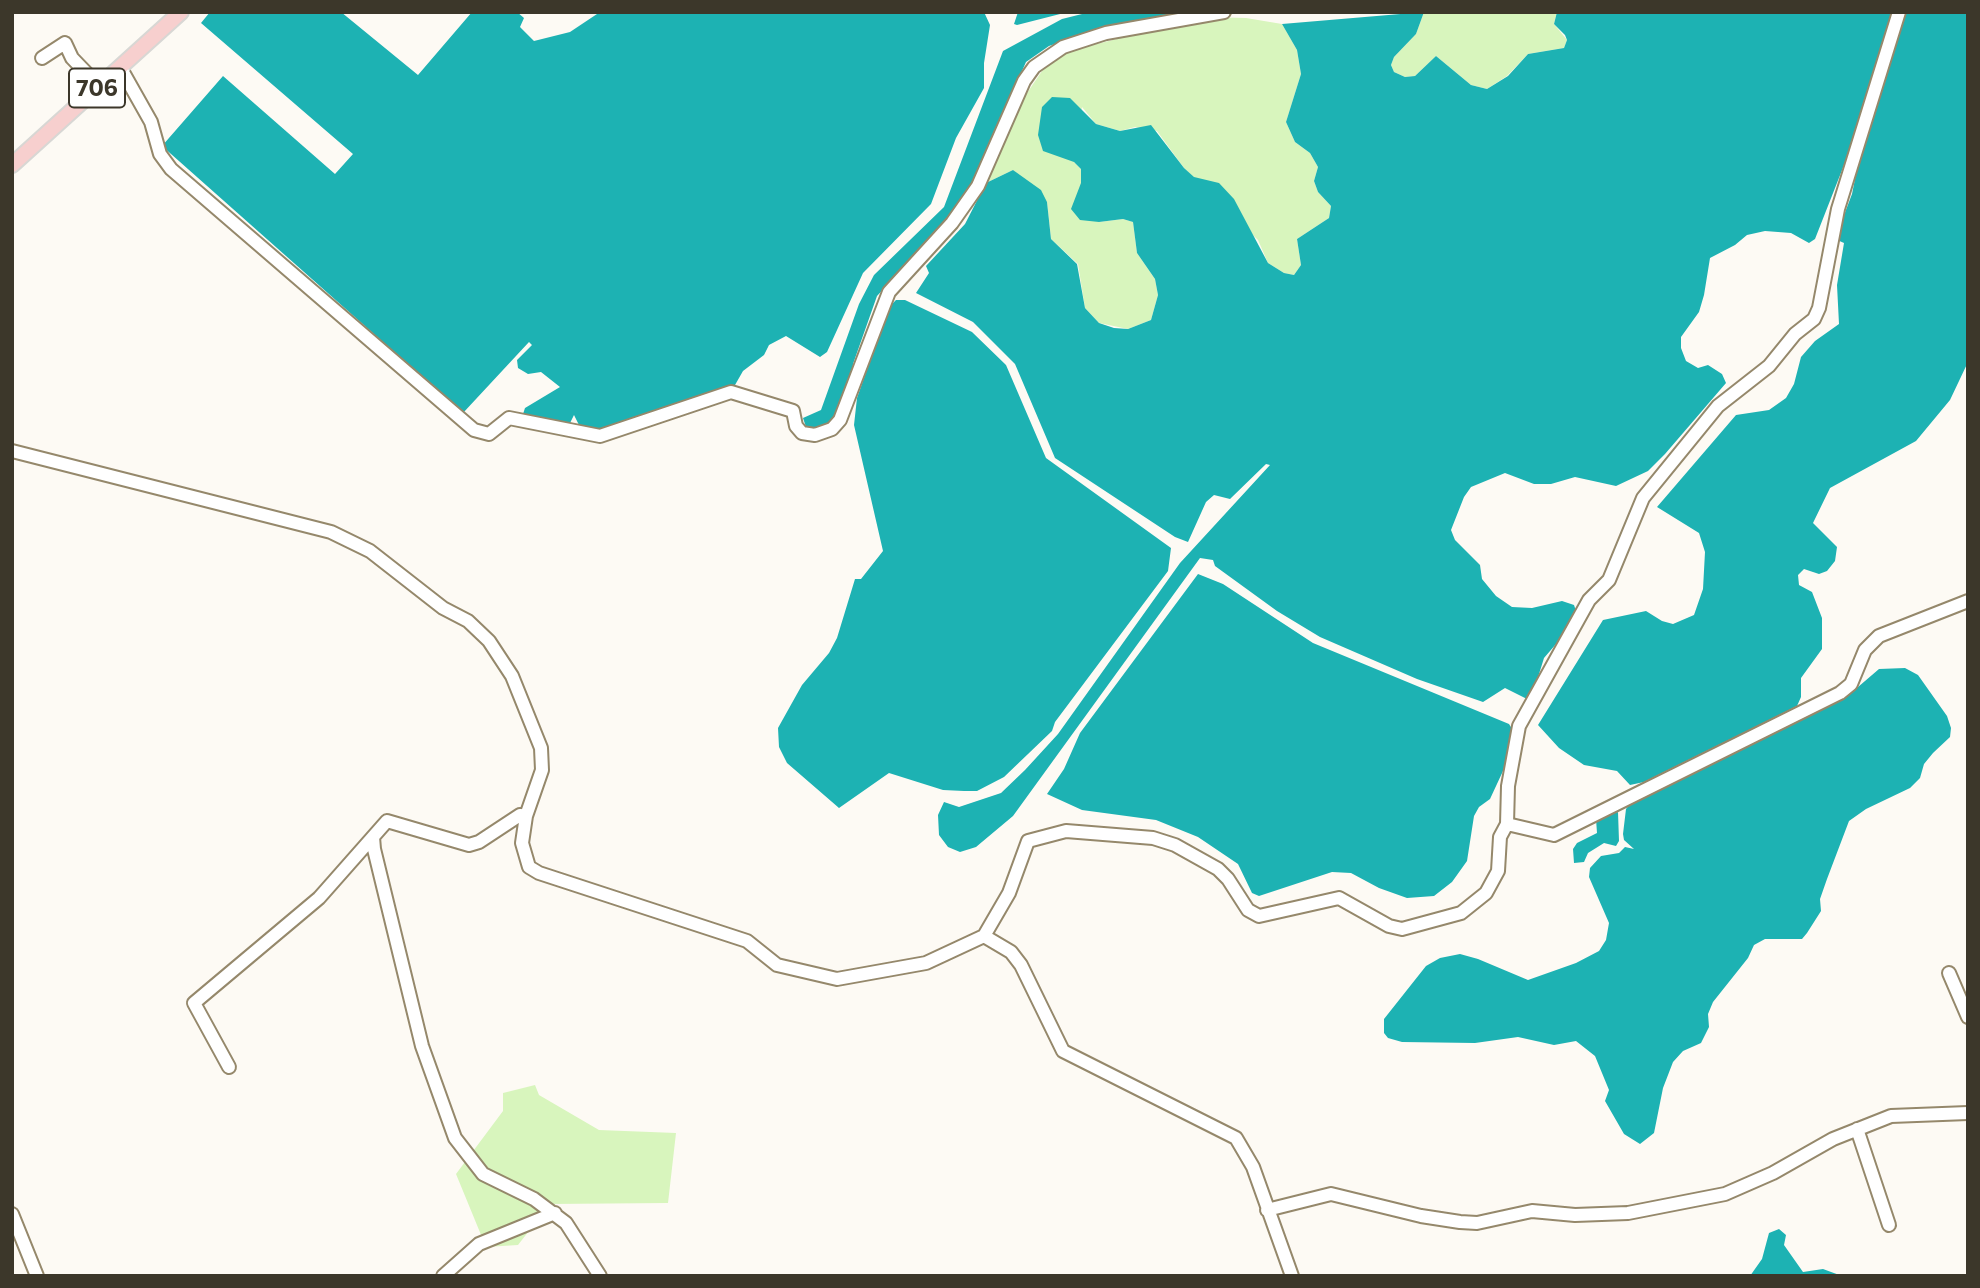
<!DOCTYPE html>
<style>
body{margin:0}
#map{position:relative;width:1980px;height:1288px;overflow:hidden;background:#fdfaf4;font-family:Commissioner,sans-serif}
canvas{display:block}
.frame{position:absolute;inset:0;border:14px solid #3c372a;pointer-events:none}
</style>
<div id="map">
<canvas width="1980" height="1288"></canvas>
<div class="frame"></div>
</div>
<script>
const g = document.querySelector('canvas').getContext('2d');
g.lineJoin = 'round';
function fill(path, color) { g.fillStyle = color; g.fill(path, 'evenodd'); }
const poly = rows => new Path2D(rows.map(r => 'M' + r).join(''));
function trace(path, color, width, dash) { g.strokeStyle = color; g.lineWidth = width; g.lineCap = dash ? 'butt' : 'round'; g.setLineDash(dash || []); g.stroke(path); }
function label(font, color, halo, rows, align = 'center') {
  g.font = font + ' Commissioner,sans-serif'; g.lineWidth = 5; g.setLineDash([]); g.textBaseline = 'middle'; g.strokeStyle = halo; g.fillStyle = color; for (const [text, x, y, turn = 0] of rows) {
    g.save(); g.translate(x, y); g.rotate((+turn || 0) * Math.PI / 180); g.textAlign = isNaN(turn) ? turn : align; if (halo) g.strokeText(text, 0, 0); g.fillText(text, 0, 0); g.restore();
  }
}
const green = poly([
 [1424,12,1557,12,1554,24,1567,40,1564,48,1528,54,1507,76,1487,89,1471,85,1436,56,1415,76,1405,77,1394,72,1391,65,1394,57,1416,34],
 [1204,17,1246,18,1282,24,1297,50,1301,74,1286,122,1295,142,1310,153,1318,167,1314,181,1318,192,1331,206,1329,218,1297,239,1301,265,1294,275,1284,273,1268,263,1258,240,1184,168,1157,131,1135,127,1120,131,1096,124,1082,107,1074,162,1081,169,1082,183,1078,194,1099,222,1123,219,1133,222,1137,253,1155,279,1158,295,1151,320,1128,329,1099,323,1085,308,1078,264,1051,239,1047,202,1013,170,986,183,1023,99,1042,71,1065,52],
 [535,1085,539,1095,599,1130,676,1133,668,1203,550,1204,518,1245,486,1247,456,1174,503,1111,503,1093]
]);
const water = poly([
 [210,12,341,12,418,75,472,12,517,12,524,18,520,27,534,41,570,32,600,12,984,12,990,25,984,63,984,88,956,138,931,204,863,273,827,352,820,357,786,336,769,345,764,355,743,371,735,385,600,430,580,427,574,415,569,425,523,414,525,408,560,387,541,372,528,374,518,368,517,360,532,345,529,342,463,413,162,146,223,76,335,174,353,154,201,23],
 [1018,12,1068,12,1017,25,1014,24],
 [1090,12,1183,12,1099,29,1049,46,1026,62,958,214,898,280,889,283,877,296,853,364,852,381,839,419,822,427,806,427,803,418,821,410,859,304,874,275,944,207,1003,51,1062,19],
 [1424,12,1416,34,1394,57,1391,65,1394,72,1405,77,1415,76,1436,56,1471,85,1487,89,1508,76,1528,54,1564,48,1567,40,1565,35,1554,24,1557,12,1894,12,1864,114,1815,239,1809,243,1791,233,1765,231,1747,235,1735,245,1710,258,1704,295,1699,312,1681,337,1681,348,1686,361,1698,368,1708,365,1722,374,1726,383,1665,454,1648,471,1616,486,1575,477,1551,484,1534,484,1505,473,1471,487,1464,497,1451,530,1455,540,1480,565,1482,579,1496,596,1512,607,1532,608,1562,601,1574,605,1576,611,1562,637,1544,658,1534,690,1527,699,1505,688,1483,702,1417,679,1320,637,1277,611,1215,566,1213,560,1200,558,1013,816,976,847,960,852,948,847,939,835,938,815,944,802,959,807,1001,793,1025,770,1058,734,1180,563,1270,465,1266,464,1230,499,1214,495,1206,502,1188,542,1175,537,1055,458,1015,364,973,322,916,293,929,273,926,266,965,224,986,183,1013,170,1041,190,1047,202,1051,239,1077,264,1085,308,1099,323,1114,328,1128,329,1151,320,1158,295,1155,279,1137,253,1133,222,1123,219,1099,222,1080,220,1071,209,1081,183,1081,169,1074,162,1043,151,1038,135,1042,107,1052,97,1070,98,1096,124,1120,131,1151,125,1184,168,1194,177,1219,183,1234,199,1268,263,1284,273,1294,275,1301,265,1297,239,1329,218,1331,206,1318,192,1314,181,1318,167,1310,153,1295,142,1286,122,1301,74,1297,50,1282,24],
 [1904,12,1968,12,1968,362,1950,400,1916,441,1830,488,1813,523,1837,547,1835,561,1827,571,1819,574,1804,569,1798,575,1799,585,1812,592,1822,618,1822,649,1801,678,1801,697,1797,706,1644,782,1630,785,1617,771,1584,765,1559,748,1538,725,1603,620,1646,611,1662,621,1673,624,1694,615,1703,589,1705,552,1699,533,1657,507,1736,415,1769,410,1786,398,1794,384,1801,357,1815,341,1839,324,1837,285,1844,243,1835,239,1852,194,1860,154],
 [896,300,905,300,972,332,1006,365,1046,458,1171,548,1168,571,1055,722,1052,731,1004,777,977,791,964,791,943,790,889,773,839,808,787,763,779,747,778,728,802,685,829,653,837,638,855,579,861,579,883,551,854,425,857,398,889,307],
 [1198,574,1223,584,1313,643,1509,724,1514,732,1503,771,1490,799,1479,807,1474,816,1467,861,1452,882,1434,896,1407,898,1379,888,1351,873,1332,872,1259,896,1252,893,1238,864,1198,837,1156,820,1082,810,1047,794,1064,769,1080,733],
 [1905,668,1918,675,1947,716,1951,728,1950,737,1933,753,1924,764,1920,778,1910,788,1866,809,1849,821,1827,879,1820,899,1821,911,1807,933,1802,939,1765,939,1754,945,1748,958,1713,1002,1708,1014,1709,1027,1701,1043,1683,1051,1673,1062,1663,1088,1654,1133,1640,1144,1624,1134,1605,1101,1609,1090,1595,1056,1576,1041,1554,1045,1518,1037,1475,1043,1402,1042,1388,1038,1384,1033,1384,1019,1426,966,1440,958,1460,954,1478,959,1528,980,1576,963,1599,951,1606,940,1609,923,1589,877,1590,868,1601,856,1619,853,1625,847,1634,849,1624,840,1623,834,1626,809,1633,800,1844,699,1879,669],
 [1618,812,1619,841,1616,846,1604,843,1588,853,1584,862,1574,863,1573,849,1577,843,1597,833,1596,819],
 [1779,1229,1786,1235,1784,1245,1803,1272,1823,1269,1842,1276,1750,1276,1762,1259,1769,1233]
]);
const minor = poly([
 [42,58,65,43,72,58,99,86],
 [120,67,151,122,160,154,171,169,474,430,489,434,509,418,600,436,731,392,793,411,796,426,802,433,815,435,832,429,840,420,889,292,952,223,978,186,1024,81,1034,67,1063,47,1106,33,1224,12],
 [12,451,331,532,370,551,443,608,468,621,489,641,512,676,541,748,542,770,526,816,522,843,529,867,539,873,747,941,777,965,837,979,926,963,984,936,1011,952,1021,965,1063,1051,1236,1138,1253,1167,1292,1276],
 [1507,824,1508,786,1519,726,1589,600,1609,580,1643,498,1718,406,1769,366,1795,334,1814,319,1819,308,1838,209,1899,12],
 [373,837,374,849,422,1046,455,1138,483,1174,534,1199,566,1223,600,1276],
 [984,936,1009,893,1028,841,1066,831,1153,838,1175,845,1218,869,1228,879,1248,910,1259,916,1339,898,1389,926,1402,929,1461,913,1486,893,1498,871,1500,837,1507,824,1554,835,1840,693,1851,684,1865,650,1879,636,1968,601],
 [1949,973,1968,1017],
 [229,1067,194,1003,319,898,387,821,469,845,479,842,520,815,526,816],
 [1857,1129,1889,1225],
 [1267,1210,1331,1194,1421,1216,1460,1222,1477,1223,1532,1211,1575,1215,1628,1213,1725,1194,1773,1173,1833,1139,1891,1116,1968,1113],
 [12,1214,37,1276],
 [443,1276,479,1244,555,1213]
]);
const major = poly([
 [12,165,181,12]
]);
const shields = [
 [97,88,56]
];
const shieldNames = [
 ["706",97,88]
];
fill(green, '#d8f5bd');
fill(water, '#1db2b3');
trace(minor, '#95886b', 16);
trace(major, '#d8d7d4', 18);
trace(minor, '#fff', 12);
trace(major, '#f7cfce', 14);
for (const [x, y, w] of shields) { const box = new Path2D(); box.roundRect(x - w / 2, y - 19.5, w, 39, 5); g.fillStyle = '#fff'; g.fill(box); trace(box, '#3c372a', 2); }
label('bold 23px', '#3c372a', null, shieldNames);
</script>
